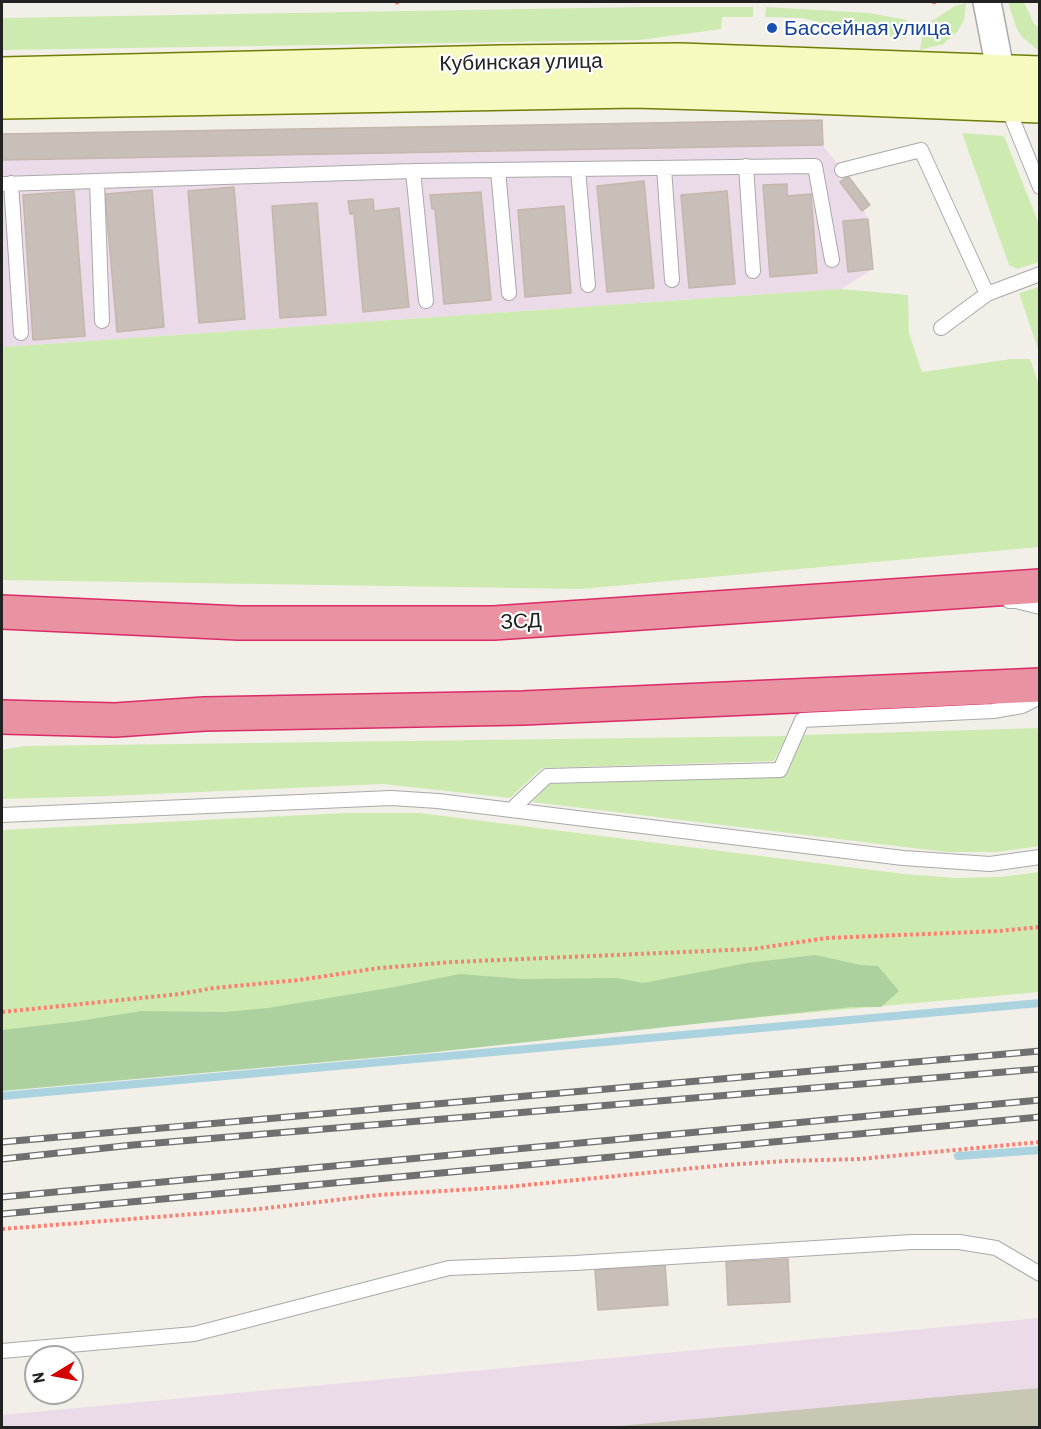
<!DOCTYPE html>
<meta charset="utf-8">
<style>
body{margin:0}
#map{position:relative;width:1041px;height:1429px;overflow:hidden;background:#f2efe9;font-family:Barlow,sans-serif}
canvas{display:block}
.frame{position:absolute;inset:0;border:3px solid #222;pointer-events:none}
.north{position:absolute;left:24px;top:1345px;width:60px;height:60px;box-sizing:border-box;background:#fff;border:2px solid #a7a7a7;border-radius:50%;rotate:260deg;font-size:16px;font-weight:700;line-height:24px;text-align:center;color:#222}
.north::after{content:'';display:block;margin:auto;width:21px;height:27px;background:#d40000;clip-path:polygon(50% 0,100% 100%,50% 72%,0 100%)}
</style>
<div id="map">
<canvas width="1041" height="1429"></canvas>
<div class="frame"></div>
<div class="north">N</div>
</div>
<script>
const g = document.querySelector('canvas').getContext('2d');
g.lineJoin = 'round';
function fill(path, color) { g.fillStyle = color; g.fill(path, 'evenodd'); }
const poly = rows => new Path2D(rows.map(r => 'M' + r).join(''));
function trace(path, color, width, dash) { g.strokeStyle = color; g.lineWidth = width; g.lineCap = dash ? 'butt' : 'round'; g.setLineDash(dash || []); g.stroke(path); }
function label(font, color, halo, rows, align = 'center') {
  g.font = font + ' Barlow,sans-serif'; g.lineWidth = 4.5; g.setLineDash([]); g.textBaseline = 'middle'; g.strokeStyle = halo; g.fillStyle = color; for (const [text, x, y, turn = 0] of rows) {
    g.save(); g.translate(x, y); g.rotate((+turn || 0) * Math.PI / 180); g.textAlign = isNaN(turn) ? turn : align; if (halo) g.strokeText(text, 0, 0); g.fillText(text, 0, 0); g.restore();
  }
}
const industrial = poly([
 [822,120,823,146,846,174,868,219,873,269,841,289,2,347,2,134],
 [1039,1318,1039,1427,2,1428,2,1415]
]);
const construction = poly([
 [1039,1388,1039,1427,608,1427]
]);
const grass = poly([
 [1008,2,1024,2,1034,24,1039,27,1039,51,1022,37,1016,27],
 [966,3,964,20,957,32,943,44,920,50,924,26,955,6],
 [640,7,753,7,753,17,722,17,721,29,640,40,2,50,2,18],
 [766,7,869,13,907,20,906,38,871,35,802,18,765,17],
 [962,133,1004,136,1039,224,1039,262,1017,269,1009,265],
 [1039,287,1040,287,1039,352,1019,293],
 [841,289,908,295,909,333,922,372,1011,359,1030,359,1039,385,1039,547,581,589,2,580,2,347],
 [1039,728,1039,846,1033,847,996,852,946,852,532,802,549,784,783,777,804,735],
 [786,736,774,761,542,768,510,798,383,784,108,796,2,799,2,750,24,746],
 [346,813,419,813,904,874,956,878,1000,877,1039,872,1039,992,2,1085,2,830]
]);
const forest = poly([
 [815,955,861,965,878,966,899,991,881,1007,852,1007,426,1053,2,1091,2,1030,79,1021,141,1011,225,1012,268,1008,389,988,460,974,522,979,617,978,643,983,747,963]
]);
const stream = poly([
 [2,1096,1040,1003],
 [958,1156,1040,1150]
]);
const building = poly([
 [822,120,823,145,2,160,2,134,822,120],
 [848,176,870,205,862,211,840,182,848,176],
 [644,181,654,288,607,292,597,186,644,181],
 [787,184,787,196,811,194,817,273,770,277,763,185,787,184],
 [234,187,245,319,199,323,188,191,234,187],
 [152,190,164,327,117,332,105,194,152,190],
 [74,191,85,336,33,340,23,195,74,191],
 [727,191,735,284,689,288,681,195,727,191],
 [481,192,491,300,444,304,435,209,432,209,430,195,481,192],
 [373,199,374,211,399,208,409,307,363,312,354,214,350,214,348,201,373,199],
 [317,203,326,315,280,318,272,206,317,203],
 [564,206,571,293,525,297,518,210,564,206],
 [868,219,873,269,848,272,843,221,868,219],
 [788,1259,790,1302,728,1305,726,1262,788,1259],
 [665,1264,668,1305,598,1310,595,1270,665,1264]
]);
const path = poly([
 [397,2,398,4],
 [934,2,934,4],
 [2,1012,180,994,214,988,299,980,379,968,453,962,753,949,827,938,999,931,1040,927],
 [2,1229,259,1209,378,1195,507,1187,725,1165,786,1161,860,1159,1040,1142]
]);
const service = poly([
 [1007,106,1040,187],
 [746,166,753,271],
 [664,168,672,280],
 [578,169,588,285],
 [498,170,509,293],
 [842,170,921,150,987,294,1040,274],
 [413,171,426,301],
 [97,182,102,321],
 [11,183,21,333],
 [2,184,413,171,815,166,832,260],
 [941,328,987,294],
 [1009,601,1016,601,1040,607],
 [511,810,547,776,780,770,802,720,993,711,1022,706,1040,697],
 [2,815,391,798,438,801,903,858,990,864,1040,857],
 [2,1351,194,1334,449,1268,575,1263,912,1242,959,1242,996,1248,1040,1274]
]);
const minor = poly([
 [987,2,1004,90]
]);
const secondary = poly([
 [2,74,502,62,680,60,1040,73],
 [2,102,635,91,738,94,1040,106]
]);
const motorway = poly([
 [2,612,239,623,494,623,1040,586],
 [2,717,115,720,204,714,523,708,1040,685]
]);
const rail = poly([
 [2,1142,1040,1051],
 [2,1159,133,1145,1040,1069],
 [2,1197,1040,1100],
 [2,1214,1040,1117]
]);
const markers = [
 [772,28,6,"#1a4fb4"]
];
const transitNames = [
 ["Бассейная улица",784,28]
];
const streetNames = [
 ["Кубинская улица",521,62,-1],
 ["ЗСД",521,621,-3]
];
fill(industrial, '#ebdbe8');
fill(construction, '#c7c7b4');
fill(grass, '#cdebb0');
fill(forest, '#add19e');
trace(stream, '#aad3df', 8);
fill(building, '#c7bfb8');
trace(building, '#c4b6ab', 1.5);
trace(service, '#a9a9a9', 16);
trace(minor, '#a9a9a9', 30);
trace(secondary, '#707d05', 36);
trace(motorway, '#dc2a67', 36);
trace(path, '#fa8072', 4, [3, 3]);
trace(service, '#fff', 14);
trace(minor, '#fff', 27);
trace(secondary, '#f7fabf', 33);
trace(motorway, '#e892a2', 33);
trace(rail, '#707070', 7);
trace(rail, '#fff', 4.5, [14]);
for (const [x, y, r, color] of markers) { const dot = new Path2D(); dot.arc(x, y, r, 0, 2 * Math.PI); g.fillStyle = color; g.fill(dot); trace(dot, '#fff', 2); }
label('21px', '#164399', '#fff', transitNames, 'left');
label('21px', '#222', '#fff', streetNames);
</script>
